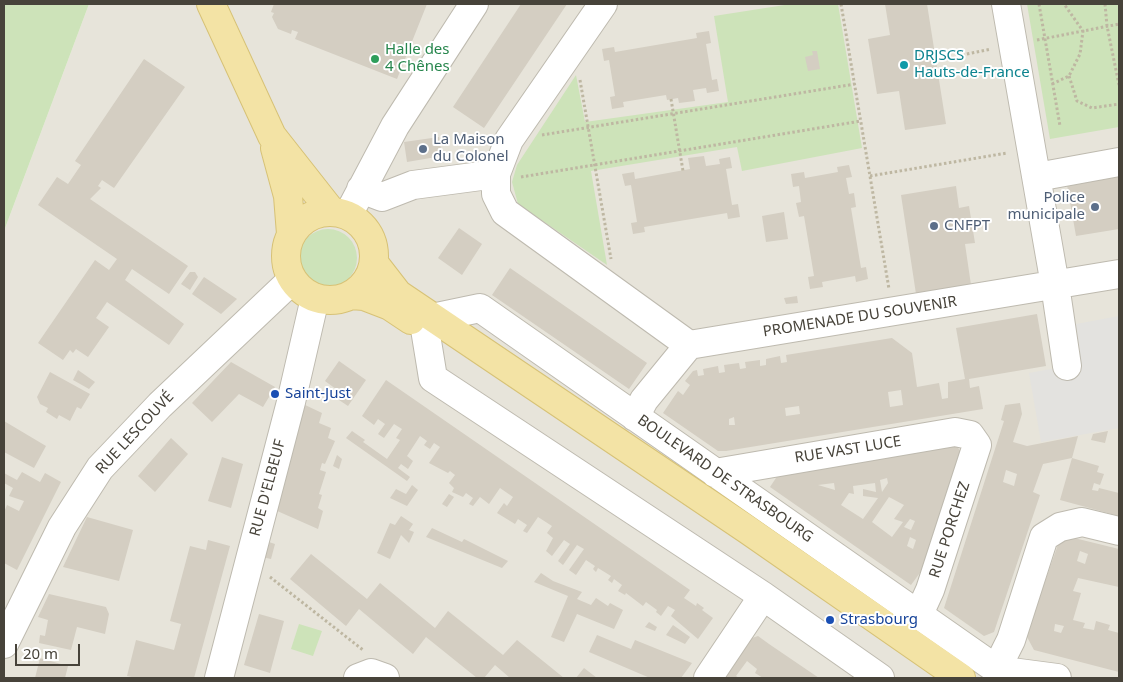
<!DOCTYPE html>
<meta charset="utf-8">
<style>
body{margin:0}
#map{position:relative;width:1123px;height:682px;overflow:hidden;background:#f4f2eb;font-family:"Noto Sans",sans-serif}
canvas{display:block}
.frame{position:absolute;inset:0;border:5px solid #47433a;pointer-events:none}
.scale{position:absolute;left:15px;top:644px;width:65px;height:22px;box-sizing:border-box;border:2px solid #47433a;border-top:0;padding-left:6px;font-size:15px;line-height:18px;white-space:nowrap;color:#47433a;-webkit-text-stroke:4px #fff;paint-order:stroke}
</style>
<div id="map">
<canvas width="1123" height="682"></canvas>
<div class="frame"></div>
<div class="scale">20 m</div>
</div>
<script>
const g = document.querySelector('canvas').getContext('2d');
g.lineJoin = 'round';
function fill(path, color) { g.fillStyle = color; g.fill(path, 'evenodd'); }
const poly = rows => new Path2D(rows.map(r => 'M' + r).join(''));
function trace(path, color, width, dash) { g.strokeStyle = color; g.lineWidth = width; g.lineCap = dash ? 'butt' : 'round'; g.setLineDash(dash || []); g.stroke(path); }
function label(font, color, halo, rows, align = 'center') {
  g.font = font + ' "Noto Sans",sans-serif'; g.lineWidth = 4; g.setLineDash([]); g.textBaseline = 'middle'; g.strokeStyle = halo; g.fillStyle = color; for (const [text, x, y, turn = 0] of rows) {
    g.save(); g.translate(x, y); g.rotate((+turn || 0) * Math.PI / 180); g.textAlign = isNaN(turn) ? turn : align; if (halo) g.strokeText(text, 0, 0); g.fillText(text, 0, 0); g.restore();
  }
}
const residential = poly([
 [89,4,1119,4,1119,678,4,678,4,231]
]);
const green = poly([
 [4,4,89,4,4,231],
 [791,4,838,4,862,148,742,171,737,147,591,171,607,265,518,204,512,182,517,165,576,75,585,122,728,102,714,16],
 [1027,4,1119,4,1119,127,1050,139],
 '299 258a29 29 0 1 1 58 0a29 29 0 1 1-58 0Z',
 [299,624,322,631,313,656,291,649]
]);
const parking = poly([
 [1119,316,1119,428,1041,442,1029,373,1078,364,1071,325]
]);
const building = poly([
 [274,4,427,4,397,79,295,39,298,32,292,30,291,34,278,29,272,17,274,13,271,12],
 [521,4,567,4,484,128,453,107],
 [885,4,927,4,946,124,905,130,899,91,877,94,868,39,890,35],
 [709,31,711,43,706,44,712,80,717,79,719,91,707,93,706,88,693,90,695,101,679,103,678,98,667,100,666,95,623,102,624,107,612,109,610,97,615,96,609,60,604,61,602,49,614,47,615,52,697,38,696,33],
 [812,51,817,51,820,69,808,71,805,57,813,55],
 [144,59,185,87,114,188,102,180,98,186,101,188,90,199,188,266,169,294,132,269,125,280,184,324,169,345,107,302,96,318,109,327,88,357,76,349,73,353,70,350,63,360,38,343,95,260,109,270,117,259,38,205,57,177,68,184,81,165,75,161],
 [439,137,442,156,407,162,404,142],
 [704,156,706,166,720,164,719,159,730,157,732,168,726,169,732,205,738,204,740,217,728,219,727,213,644,227,645,232,633,234,631,223,637,222,631,185,625,186,622,174,634,172,635,179,690,169,688,158],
 [849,165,852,177,846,178,849,194,854,193,856,207,851,208,861,268,866,267,868,279,856,282,855,276,822,282,823,287,810,289,808,277,814,276,804,216,799,217,796,203,801,202,799,186,793,187,791,174,804,172,805,178,838,172,837,167],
 [1119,177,1119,229,1076,236,1067,185],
 [956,186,959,208,969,206,975,243,965,244,971,285,916,294,901,195],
 [784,212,788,239,766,242,762,216],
 [459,228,482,244,462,275,438,258],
 [510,268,647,363,629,389,492,295],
 [190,272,195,272,198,277,190,290,181,284],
 [204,277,237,299,221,314,192,294],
 [797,296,798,303,786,304,784,298],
 [1037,314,1046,366,969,379,970,388,979,386,983,409,726,451,718,451,663,413,678,391,683,395,690,385,685,381,693,371,697,370,698,376,704,375,703,369,718,366,719,373,725,372,724,365,739,363,740,369,746,368,745,362,760,360,760,366,766,365,766,359,780,356,781,363,787,362,786,355,892,338,912,353,917,387,939,383,942,399,948,398,948,382,965,379,956,328],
 [901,390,903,405,890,407,888,392],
 [799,406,800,414,786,416,785,408],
 [734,417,735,425,729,425,729,419],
 [339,361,366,380,348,406,336,398,340,392,325,381],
 [231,362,275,387,263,407,239,394,212,422,192,403],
 [78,370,95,382,89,389,73,380],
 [50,372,90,394,81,409,77,407,70,421,59,415,57,419,46,412,48,408,40,404,37,397],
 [386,380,690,590,684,598,696,606,697,603,704,608,702,610,713,618,698,639,671,616,675,610,668,606,661,616,656,612,657,610,646,602,643,606,626,593,625,595,618,591,622,585,614,579,612,583,608,580,611,576,598,568,596,572,593,569,595,566,586,560,576,575,569,570,584,549,577,545,563,565,558,561,570,544,564,540,552,556,546,551,553,538,547,533,552,526,538,517,527,533,523,531,527,525,518,519,515,524,497,513,504,503,507,506,513,497,500,488,489,504,480,497,473,506,469,504,473,498,466,493,463,497,452,492,454,488,449,483,455,475,450,471,448,473,429,463,440,447,434,443,430,449,424,445,427,441,420,436,407,456,413,461,408,469,401,464,398,468,410,477,407,481,346,438,352,431,365,440,363,442,387,459,400,440,396,438,402,429,394,424,384,438,378,434,385,424,378,419,374,425,362,416],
 [1020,403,1022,414,1013,442,1027,446,1078,436,1072,458,1043,464,1033,492,1040,495,998,620,994,632,984,636,944,608,1004,421,1001,420,1005,405],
 [1006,470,1017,474,1014,486,1003,482],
 [303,404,322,413,319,423,331,428,328,438,335,441,325,464,322,463,320,470,326,472,319,494,322,495,318,508,323,511,318,529,275,510],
 [4,421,46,446,34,468,4,452],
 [1108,431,1105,443,1091,440,1093,434],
 [171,438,188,454,155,492,138,476],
 [957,446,960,451,922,570,911,585,770,487,778,475],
 [887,478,888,483,882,492,880,480],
 [834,483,835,490,818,485],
 [875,483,876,492,863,489,863,496,878,498,863,519,841,505,849,493,854,494,853,486],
 [889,497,904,505,894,519,903,522,892,537,872,522],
 [910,519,915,521,911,530,904,527],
 [910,537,916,540,913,549,907,546],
 [337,455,342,459,339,469,333,466],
 [222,457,243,464,231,508,208,501],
 [1072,458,1099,466,1097,472,1104,474,1100,485,1094,483,1092,490,1098,491,1099,488,1119,493,1119,516,1060,500],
 [22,472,40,482,45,473,61,482,17,570,4,563,4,512,7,505,19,511,24,501,9,496,13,488,4,483,4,473,17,480],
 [412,485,418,490,407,506,390,498,396,489,406,494],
 [449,494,454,497,447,507,442,504],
 [401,516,413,524,409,530,414,532,409,543,401,535,390,559,377,553,390,523,395,525],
 [87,517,133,530,119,581,63,567],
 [432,528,462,542,464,539,508,561,502,568,426,537],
 [1066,536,1119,549,1119,587,1078,578,1073,591,1081,593,1073,620,1085,623,1083,628,1094,630,1096,621,1110,625,1108,630,1119,633,1119,672,1034,650,1026,635,1060,539],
 [1080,551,1088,554,1085,564,1077,561],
 [1055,624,1064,626,1061,633,1054,631],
 [208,540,230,546,194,678,136,678,127,676,136,640,174,650,181,624,170,621,190,546,206,550],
 [266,541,275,544,271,559,262,557],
 [311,554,367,599,380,583,435,628,448,611,503,655,517,640,564,678,510,678,495,665,484,678,477,678,426,637,413,654,359,609,346,626,290,579],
 [541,573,553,581,582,592,577,599,591,605,596,598,608,606,610,603,623,610,614,629,577,614,564,642,551,637,568,596,534,582],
 [49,594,106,607,109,614,105,634,77,627,71,650,39,643,40,635,45,636,48,620,38,617],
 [259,614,284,621,270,673,244,665],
 [649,622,657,627,655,631,645,627],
 [673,625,690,637,685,644,666,635],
 [597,635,631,649,635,640,692,663,681,678,650,678,589,652],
 [758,636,769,644,819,678,763,678,755,673,757,669,747,661,736,676,739,678,721,678,749,639],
 [40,658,68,666,65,678,35,678],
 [584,668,597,678,576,678]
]);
const path = poly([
 [841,4,889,289],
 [1039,4,1060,126],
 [1105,4,1107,26,1119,85],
 [1037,40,1119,24],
 [962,55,991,49],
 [1069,76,1077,101,1092,108,1119,104],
 [580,80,611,259],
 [1052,84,1069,76,1080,54,1083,31,1064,4],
 [671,99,683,171],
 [542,135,855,84],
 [870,176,1007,153],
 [521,177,861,121],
 [270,577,363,650]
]);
const minor = poly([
 [603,4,509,140,496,174,496,194,505,212,689,345],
 [1006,4,1055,285,1067,366],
 [1037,177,1119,162],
 [361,189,382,197,413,185,496,174],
 [348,215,395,126,474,4],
 [432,318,480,308,1009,678],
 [425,329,433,378,763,596,880,678],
 [635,417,644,400,689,345,1119,274],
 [715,473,955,432,970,435,977,445,930,590,919,614],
 [4,644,62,527,100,468,160,405,292,280],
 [996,670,1011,640,1044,537,1060,527,1082,522,1119,531],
 [996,670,1057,678],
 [219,678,291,402,315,298],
 [358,678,371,673,385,678],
 [708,678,763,596]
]);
const major = poly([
 [211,4,272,136,331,211],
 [275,148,288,196,291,234],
 '286 256a44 44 0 1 1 88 0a44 44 0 1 1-88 0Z',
 [374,263,398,294,748,530,961,678],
 [351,295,364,296,390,306,411,320]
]);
const markers = [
 [375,59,5,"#2e9e5b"],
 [904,65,5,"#0f9aa8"],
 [423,149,5,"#5c6f8a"],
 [1095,207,5,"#5c6f8a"],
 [934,226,5,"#5c6f8a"],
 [275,394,5,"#1a4fb4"],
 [830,620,5,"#1a4fb4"]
];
const leisureNames = [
 ["Halle des",385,50],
 ["4 Chênes",385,67]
];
const cultureNames = [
 ["DRJSCS",914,56],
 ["Hauts-de-France",914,73]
];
const serviceNames = [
 ["La Maison",433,140],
 ["du Colonel",433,157],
 ["Police",1085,198,"right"],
 ["municipale",1085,215,"right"],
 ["CNFPT",944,226]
];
const streetNames = [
 ["PROMENADE DU SOUVENIR",860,317,-9],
 ["RUE LESCOUVÉ",135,433,-47],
 ["RUE VAST LUCE",848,450,-9],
 ["BOULEVARD DE STRASBOURG",725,479,35],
 ["RUE D'ELBEUF",268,488,-75],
 ["RUE PORCHEZ",950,530,-72]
];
const transitNames = [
 ["Saint-Just",285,394],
 ["Strasbourg",840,620]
];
fill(residential, '#e7e4da');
fill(green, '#cde3b9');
fill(parking, '#e3e2df');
fill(building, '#d4cec2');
trace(minor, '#bebaaf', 30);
trace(major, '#d7c276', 30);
trace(path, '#beb7a2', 3, [2.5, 2.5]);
trace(minor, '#fff', 28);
trace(major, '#f3e3a5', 28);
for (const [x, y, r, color] of markers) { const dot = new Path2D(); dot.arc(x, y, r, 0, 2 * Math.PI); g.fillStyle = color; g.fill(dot); trace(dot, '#fff', 2); }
label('15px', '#27864d', '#fff', leisureNames, 'left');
label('15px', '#0d838f', '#fff', cultureNames, 'left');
label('15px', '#4e5e75', '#fff', serviceNames, 'left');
label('15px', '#47433a', '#fff', streetNames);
label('15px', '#164399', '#fff', transitNames, 'left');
</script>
